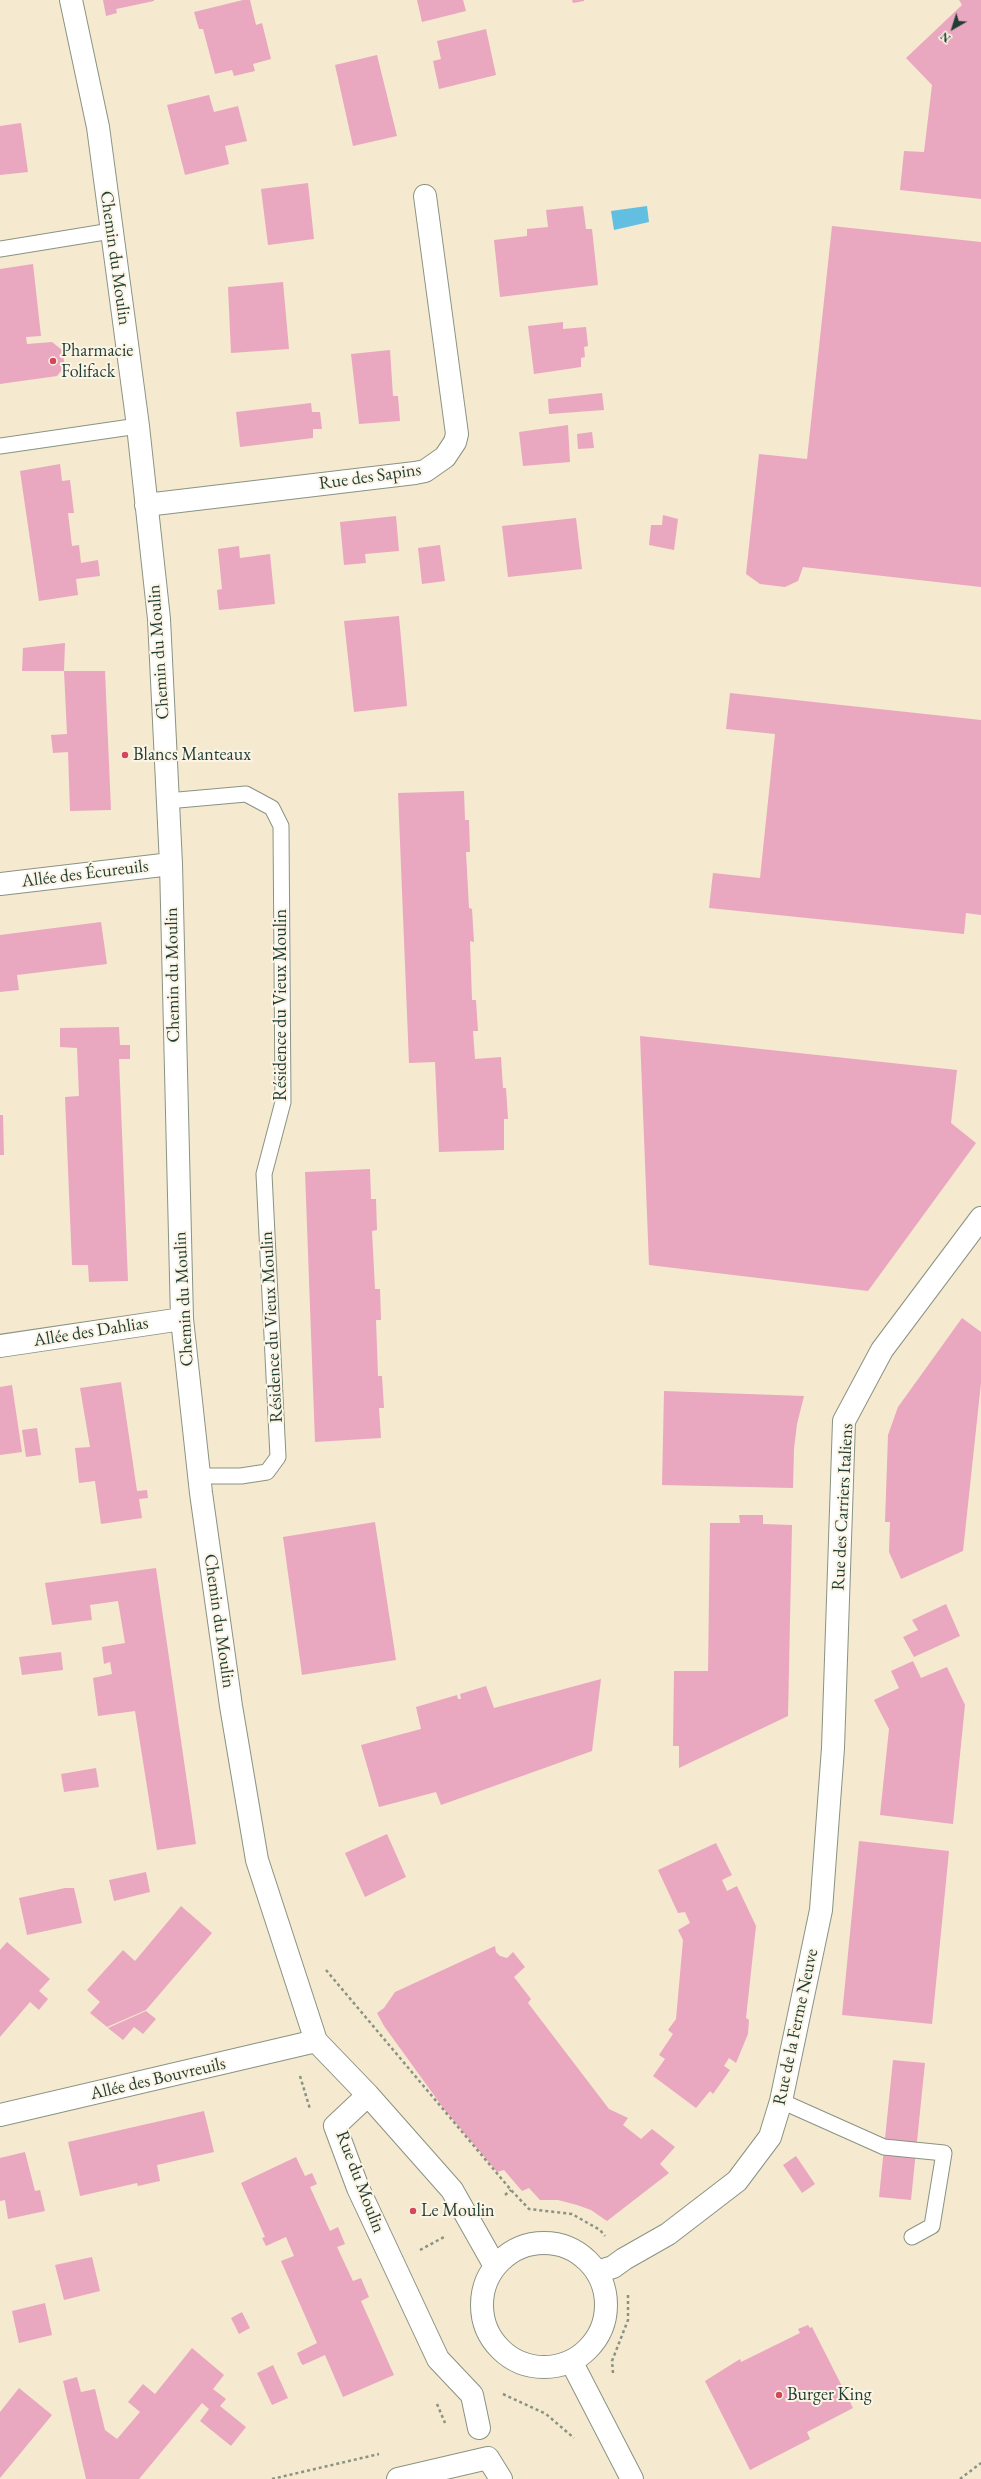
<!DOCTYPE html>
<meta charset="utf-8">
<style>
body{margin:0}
#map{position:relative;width:981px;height:2479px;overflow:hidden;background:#f5e9d0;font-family:"EB Garamond",serif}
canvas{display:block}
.north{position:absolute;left:933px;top:8px;width:40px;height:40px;-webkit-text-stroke:3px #fcf5e5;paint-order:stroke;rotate:219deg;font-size:11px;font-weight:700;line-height:16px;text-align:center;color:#1f3d34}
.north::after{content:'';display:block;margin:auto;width:14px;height:18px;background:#1f3d34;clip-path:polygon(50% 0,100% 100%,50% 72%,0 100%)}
</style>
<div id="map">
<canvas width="981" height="2479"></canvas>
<div class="north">N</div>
</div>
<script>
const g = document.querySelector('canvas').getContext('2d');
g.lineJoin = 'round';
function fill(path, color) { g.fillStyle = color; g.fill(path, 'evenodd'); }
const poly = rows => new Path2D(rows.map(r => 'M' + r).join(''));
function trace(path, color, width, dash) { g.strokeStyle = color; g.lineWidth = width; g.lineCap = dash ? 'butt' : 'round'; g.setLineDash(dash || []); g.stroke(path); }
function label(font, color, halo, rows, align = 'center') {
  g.font = font + ' "EB Garamond",serif'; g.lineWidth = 4; g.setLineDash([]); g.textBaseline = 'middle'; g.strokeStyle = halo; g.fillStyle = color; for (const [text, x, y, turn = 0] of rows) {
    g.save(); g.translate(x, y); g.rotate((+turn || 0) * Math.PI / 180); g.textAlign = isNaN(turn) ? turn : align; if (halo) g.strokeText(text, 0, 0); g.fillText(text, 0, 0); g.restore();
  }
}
const water = poly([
 [647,206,649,222,614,230,611,211]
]);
const building = poly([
 [103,0,154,0,154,1,116,9,117,13,106,16],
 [243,0,250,0,256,25,262,23,271,59,253,64,255,71,234,76,232,70,215,74,203,29,199,29,194,12],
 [417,0,463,0,466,11,422,22],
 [572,0,584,0,584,1,573,3],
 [959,0,981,0,981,199,900,190,904,151,924,152,932,85,906,58,962,5],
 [486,29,496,75,439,89,433,61,441,59,437,41],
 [377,55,397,136,353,146,335,65],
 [209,95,214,112,238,106,247,141,225,146,229,164,185,175,167,105],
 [21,123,28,172,0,175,0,126],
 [308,183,314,239,268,245,261,189],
 [583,206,586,229,592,229,598,285,500,297,494,240,527,236,527,229,548,227,546,210],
 [832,226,981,242,981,587,803,567,798,581,785,587,760,584,746,574,759,454,807,459],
 [33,264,41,336,26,337,27,344,52,342,62,350,65,366,57,376,0,384,0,269],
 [283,282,289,349,231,353,228,287],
 [563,322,563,329,586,327,588,346,584,347,585,357,581,358,581,367,534,374,528,326],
 [390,350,393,396,398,396,400,421,359,424,351,354],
 [602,393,604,410,549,414,548,399],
 [311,403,312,412,320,412,322,429,313,429,313,438,240,447,236,412],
 [568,425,570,462,523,466,519,432],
 [592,432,594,448,578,449,577,434],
 [60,464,62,481,70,480,74,513,68,513,72,546,79,545,81,563,98,560,100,576,76,579,78,595,39,601,20,471],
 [663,515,678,519,674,550,649,545,651,525,662,525],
 [396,516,399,551,365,554,366,563,344,565,340,522],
 [576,518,582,569,508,577,502,526],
 [440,545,445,581,422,584,418,548],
 [239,546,240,558,270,554,275,604,219,610,217,590,222,589,218,549],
 [399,616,407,706,354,712,344,621],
 [65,643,64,671,22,671,23,648],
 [64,671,105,671,111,810,70,811,68,752,53,753,51,735,67,734],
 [730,693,981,720,981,915,966,913,964,934,709,908,713,873,760,878,775,734,726,729],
 [464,791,465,820,469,820,470,852,466,852,469,908,472,909,474,942,470,941,472,1000,476,1000,478,1031,473,1031,475,1059,501,1057,503,1088,506,1088,508,1119,504,1119,504,1150,439,1152,435,1062,409,1063,398,793],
 [101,922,107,964,17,975,19,990,0,992,0,935],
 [119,1027,120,1045,130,1045,130,1059,119,1059,128,1281,89,1282,88,1265,72,1265,65,1097,79,1096,77,1048,60,1047,60,1028],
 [640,1036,957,1070,951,1123,976,1143,868,1291,649,1265],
 [0,1115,3,1115,4,1155,0,1155],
 [370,1169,371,1199,376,1199,377,1230,372,1231,375,1289,380,1289,381,1320,376,1320,378,1376,382,1376,384,1408,379,1408,381,1438,315,1442,305,1172],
 [962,1318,981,1332,981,1383,963,1551,901,1579,889,1552,890,1522,885,1522,888,1435,898,1407],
 [121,1382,137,1491,147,1490,148,1498,139,1499,142,1518,101,1524,95,1481,79,1483,75,1448,90,1447,80,1388],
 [12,1385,22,1452,0,1455,0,1387],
 [664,1391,804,1396,797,1424,794,1449,793,1488,662,1485],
 [37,1428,41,1455,26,1457,22,1430],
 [739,1515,763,1515,763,1524,792,1525,788,1716,679,1768,679,1746,673,1746,674,1671,708,1671,710,1523,740,1523],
 [375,1522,396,1660,302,1675,283,1537],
 [156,1568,196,1844,157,1850,135,1711,98,1716,93,1678,112,1674,110,1662,104,1664,102,1647,125,1643,118,1601,90,1605,92,1620,52,1625,45,1583],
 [946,1604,960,1636,914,1657,903,1637,918,1630,912,1620],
 [61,1652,63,1670,22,1675,19,1657],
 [913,1661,921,1678,947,1667,965,1705,953,1824,880,1815,889,1729,874,1700,899,1688,891,1671],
 [601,1679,592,1751,441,1805,436,1792,379,1807,361,1745,421,1729,416,1707,457,1695,458,1699,461,1699,460,1694,486,1686,494,1708],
 [96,1768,99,1787,64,1792,61,1774],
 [387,1834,406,1877,365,1897,345,1853],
 [859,1841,949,1851,932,2024,842,2015],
 [716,1843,732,1875,722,1880,727,1891,737,1886,756,1926,746,2018,749,2020,748,2034,736,2063,729,2058,724,2066,730,2070,713,2094,710,2091,696,2108,653,2076,665,2059,659,2055,673,2034,668,2030,676,2019,683,1940,678,1930,690,1923,685,1912,678,1913,658,1870],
 [146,1872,150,1892,114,1901,109,1880],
 [65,1888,74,1888,82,1923,27,1935,19,1898],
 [181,1906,212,1933,146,2010,107,2027,90,2013,100,2002,87,1990,123,1950,135,1961],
 [7,1942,50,1979,39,1991,48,1999,39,2010,30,2002,0,2037,0,1950],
 [495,1946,496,1952,500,1956,507,1958,513,1952,525,1967,514,1977,531,1999,528,2003,609,2109,628,2118,623,2125,641,2139,652,2129,675,2147,660,2164,669,2173,607,2221,591,2210,577,2205,558,2200,540,2200,529,2188,522,2191,504,2170,497,2172,444,2109,384,2026,377,2013,384,2008,395,1992],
 [146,2011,156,2019,143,2034,134,2027,123,2040,108,2028],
 [893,2060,925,2063,911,2200,879,2197],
 [204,2111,214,2152,157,2165,160,2181,138,2186,137,2183,80,2196,68,2142],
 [25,2152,35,2191,40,2190,45,2211,8,2219,5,2200,0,2201,0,2158],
 [796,2156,815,2184,802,2193,783,2165],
 [296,2157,305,2176,312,2173,317,2184,310,2187,330,2231,338,2227,345,2244,337,2247,353,2281,361,2278,369,2297,361,2301,394,2375,343,2397,325,2355,303,2365,301,2363,297,2353,317,2343,281,2261,294,2256,286,2237,266,2246,262,2238,265,2237,241,2183],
 [92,2257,100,2291,64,2300,55,2265],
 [45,2303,52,2335,19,2343,12,2311],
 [242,2312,250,2328,239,2334,231,2318],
 [808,2325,810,2328,812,2327,853,2408,807,2432,810,2439,750,2470,705,2381,740,2359,741,2362,800,2333,798,2329],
 [192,2348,224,2375,213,2389,226,2399,220,2406,246,2427,231,2446,200,2421,209,2409,202,2403,139,2479,86,2479,63,2381,77,2377,81,2392,95,2389,105,2430,117,2439,140,2412,128,2402,143,2384,155,2394],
 [273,2365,288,2398,272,2405,257,2373],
 [19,2388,52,2415,0,2478,0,2412]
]);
const path = poly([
 [326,1970,511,2190,529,2209,572,2214,600,2230,605,2236],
 [300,2076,310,2109],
 [505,2195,511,2190],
 [420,2250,444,2237],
 [613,2373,612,2361,628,2320,628,2293],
 [503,2394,546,2414,574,2438],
 [437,2404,445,2423],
 [272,2479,379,2454],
 [960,2479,981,2463]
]);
const lane = poly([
 [0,249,111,231],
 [0,446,138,426],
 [167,801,246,794,272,808,281,826,283,1102,264,1174,278,1457,267,1472,241,1476,199,1476],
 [781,2101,884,2147,944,2153,932,2226,912,2237]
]);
const street = poly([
 [71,0,98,127,138,426,159,619,171,864,182,1319,201,1493,231,1706,257,1860,316,2041,368,2095,452,2190,495,2266],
 [146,505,415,473,425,471,445,457,455,442,457,434,425,196],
 [0,884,171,864],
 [0,1346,182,1319],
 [368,2095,335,2126,358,2188,438,2359,472,2395,479,2428],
 [0,2115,316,2041],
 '482 2305a62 62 0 1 1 124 0a62 62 0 1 1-124 0Z',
 [597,2272,613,2267,624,2259,668,2234,737,2181,770,2137,781,2101,821,1910,833,1748,844,1421,882,1350,981,1218],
 [571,2361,632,2479],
 [398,2479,488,2458,501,2479]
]);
const markers = [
 [53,361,4,"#d1495b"],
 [125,755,4,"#d1495b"],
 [413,2211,4,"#d1495b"],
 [779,2395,4,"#d1495b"]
];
const streetNames = [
 ["Chemin du Moulin",115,258,82],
 ["Rue des Sapins",370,477,-8],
 ["Chemin du Moulin",159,652,-94],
 ["Allée des Écureuils",85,874,-7],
 ["Chemin du Moulin",173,975,-91],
 ["Résidence du Vieux Moulin",281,1005,-90],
 ["Chemin du Moulin",184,1299,-93],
 ["Résidence du Vieux Moulin",272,1327,-93],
 ["Allée des Dahlias",91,1332,-9],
 ["Rue des Carriers Italiens",843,1507,-87],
 ["Chemin du Moulin",219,1621,82],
 ["Rue de la Ferme Neuve",796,2027,-78],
 ["Allée des Bouvreuils",158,2079,-13],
 ["Rue du Moulin",360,2182,69]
];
const poiNames = [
 ["Pharmacie",61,351],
 ["Folifack",61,372],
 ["Blancs Manteaux",133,755],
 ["Le Moulin",421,2211],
 ["Burger King",787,2395]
];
fill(water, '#63bfe1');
fill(building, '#eaa7c0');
trace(lane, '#8a9382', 17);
trace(street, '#8a9382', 24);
trace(path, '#8a9382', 2.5, [3, 3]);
trace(lane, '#fff', 15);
trace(street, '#fff', 22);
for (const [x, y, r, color] of markers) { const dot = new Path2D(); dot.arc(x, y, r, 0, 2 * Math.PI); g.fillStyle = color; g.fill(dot); trace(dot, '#fcf5e5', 1.5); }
label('18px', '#1f3d34', '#fcf5e5', streetNames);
label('18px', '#1f3d34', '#fcf5e5', poiNames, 'left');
</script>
